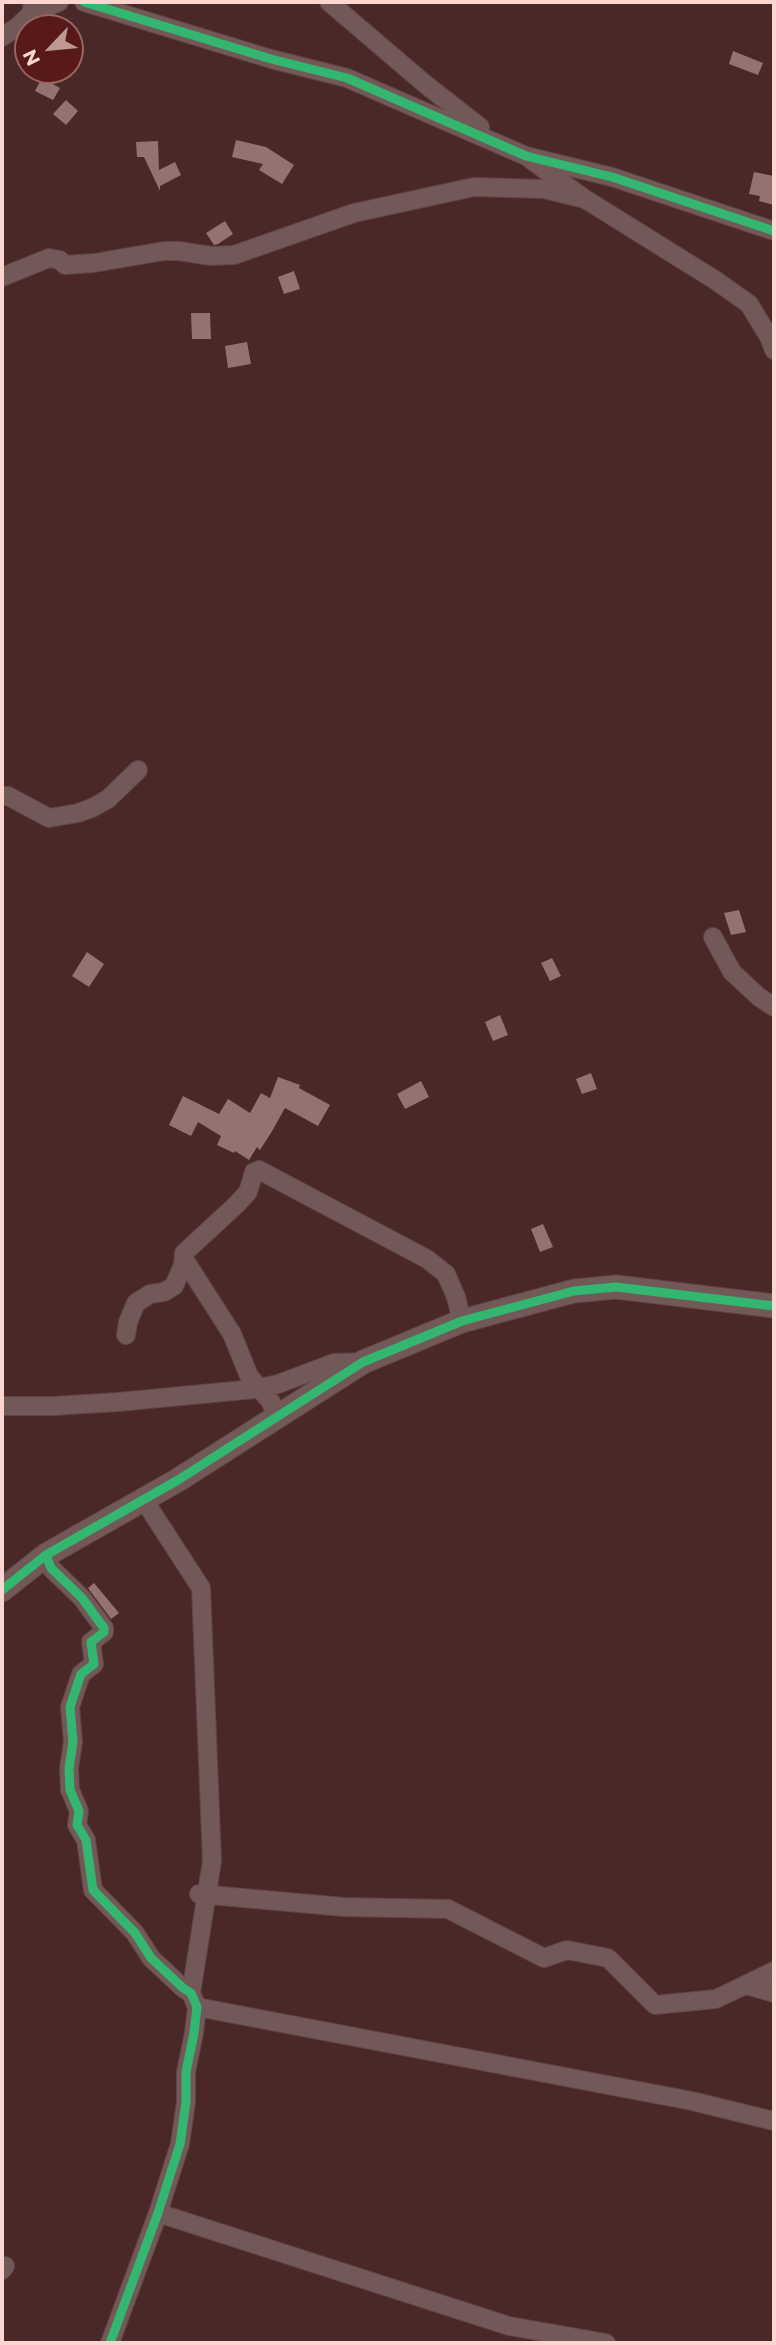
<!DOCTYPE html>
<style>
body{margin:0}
#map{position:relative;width:776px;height:2345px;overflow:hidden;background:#492827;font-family:Montserrat,sans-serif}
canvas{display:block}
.frame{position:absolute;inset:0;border:4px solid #fcd4d0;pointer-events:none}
.north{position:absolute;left:14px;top:14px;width:70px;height:70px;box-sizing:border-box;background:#571a19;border:2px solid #996462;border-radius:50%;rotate:244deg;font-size:19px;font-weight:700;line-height:28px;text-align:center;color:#fcd4d0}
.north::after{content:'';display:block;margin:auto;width:24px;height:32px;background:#bd9895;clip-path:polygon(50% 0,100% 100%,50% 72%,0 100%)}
</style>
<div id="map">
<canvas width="776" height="2345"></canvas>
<div class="frame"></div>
<div class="north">N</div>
</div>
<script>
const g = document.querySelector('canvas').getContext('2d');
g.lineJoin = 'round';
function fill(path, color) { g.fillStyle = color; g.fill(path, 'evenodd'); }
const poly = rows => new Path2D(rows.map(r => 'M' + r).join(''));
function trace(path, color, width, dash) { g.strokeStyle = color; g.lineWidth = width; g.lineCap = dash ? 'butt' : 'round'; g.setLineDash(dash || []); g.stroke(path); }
const building = poly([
 [733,51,763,63,758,75,729,64],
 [42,78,60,88,53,100,35,91],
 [66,100,78,111,66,125,53,114],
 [236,140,266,147,294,165,282,184,259,170,263,164,232,157],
 [158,141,159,170,175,162,181,175,160,186,160,191,144,157,137,157,136,142],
 [754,172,774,176,774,205,759,201,760,196,749,194],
 [225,221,233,234,218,244,214,245,206,233],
 [294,271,300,289,284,294,278,277],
 [191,313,210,313,211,339,192,339],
 [247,342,251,364,228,368,225,346],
 [739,910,746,932,731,935,724,913],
 [87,952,104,964,89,987,72,976],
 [552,958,561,976,550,981,541,963],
 [500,1015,508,1035,493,1041,485,1022],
 [591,1073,597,1089,582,1094,576,1079],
 [278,1077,300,1085,299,1088,330,1105,318,1126,285,1108,271,1133,260,1150,257,1147,249,1160,235,1151,234,1153,217,1145,221,1136,198,1122,191,1136,169,1125,183,1096,219,1114,228,1099,250,1113,261,1093,270,1098],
 [421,1081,429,1097,405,1109,397,1094],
 [543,1224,553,1247,540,1252,531,1229],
 [94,1583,119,1613,111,1619,88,1588]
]);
const minor = poly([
 [84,2,271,59,347,78,526,156,612,177,774,231],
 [329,2,425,84,480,127],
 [31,14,59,2],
 [2,37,17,27,31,14,33,2],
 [530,159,585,199,715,280,749,304,769,337,774,350],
 [2,277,49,258,60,260,65,265,94,263,164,251,179,251,211,256,234,255,354,213,474,187,544,189,585,199],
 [2,796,8,796,49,818,78,813,92,808,108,799,138,770],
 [713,937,732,972,759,997,774,1007],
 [184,1259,232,1334,249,1376,271,1402,276,1418],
 [126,1335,128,1322,136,1303,150,1294,164,1292,174,1286,183,1265,184,1253,236,1205,248,1192,254,1172,259,1170,427,1259,446,1274,456,1297,462,1321],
 [2,1406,53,1406,118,1402,255,1389,278,1384,334,1363,363,1362],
 [144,1500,201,1588,212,1861,191,1993],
 [46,1555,51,1568,82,1598,104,1628,104,1632,91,1642,94,1664,81,1674,70,1707,73,1742,69,1768,70,1790,79,1811,77,1825,86,1840,93,1890,135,1933,151,1958,183,1988,191,1993,197,2007,194,2033,186,2072,186,2102,180,2144,158,2213,110,2343],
 [199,1894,344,1907,448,1909,544,1958,567,1950,608,1958,655,2005,716,1999,774,1971],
 [746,1985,774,1993],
 [197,2007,692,2101,774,2121],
 [158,2213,509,2326,606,2343],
 [2,2270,5,2266]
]);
const tertiary = poly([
 [2,1590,46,1555,178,1480,363,1362,462,1321,574,1291,616,1287,774,1306]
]);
const cycleway = poly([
 [84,2,271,59,347,78,526,156,612,177,774,231],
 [46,1555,51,1568,82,1598,104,1628,104,1632,91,1642,94,1664,81,1674,70,1707,73,1742,69,1768,70,1790,79,1811,77,1825,86,1840,93,1890,135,1933,151,1958,183,1988,191,1993,197,2007,194,2033,186,2072,186,2102,180,2144,158,2213,110,2343],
 [2,1590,46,1555,178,1480,363,1362,462,1321,574,1291,616,1287,774,1306]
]);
fill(building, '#957270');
trace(minor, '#624444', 20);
trace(tertiary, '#624444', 25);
trace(minor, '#725857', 18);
trace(tertiary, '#725857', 23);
trace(cycleway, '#33b770', 9);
</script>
